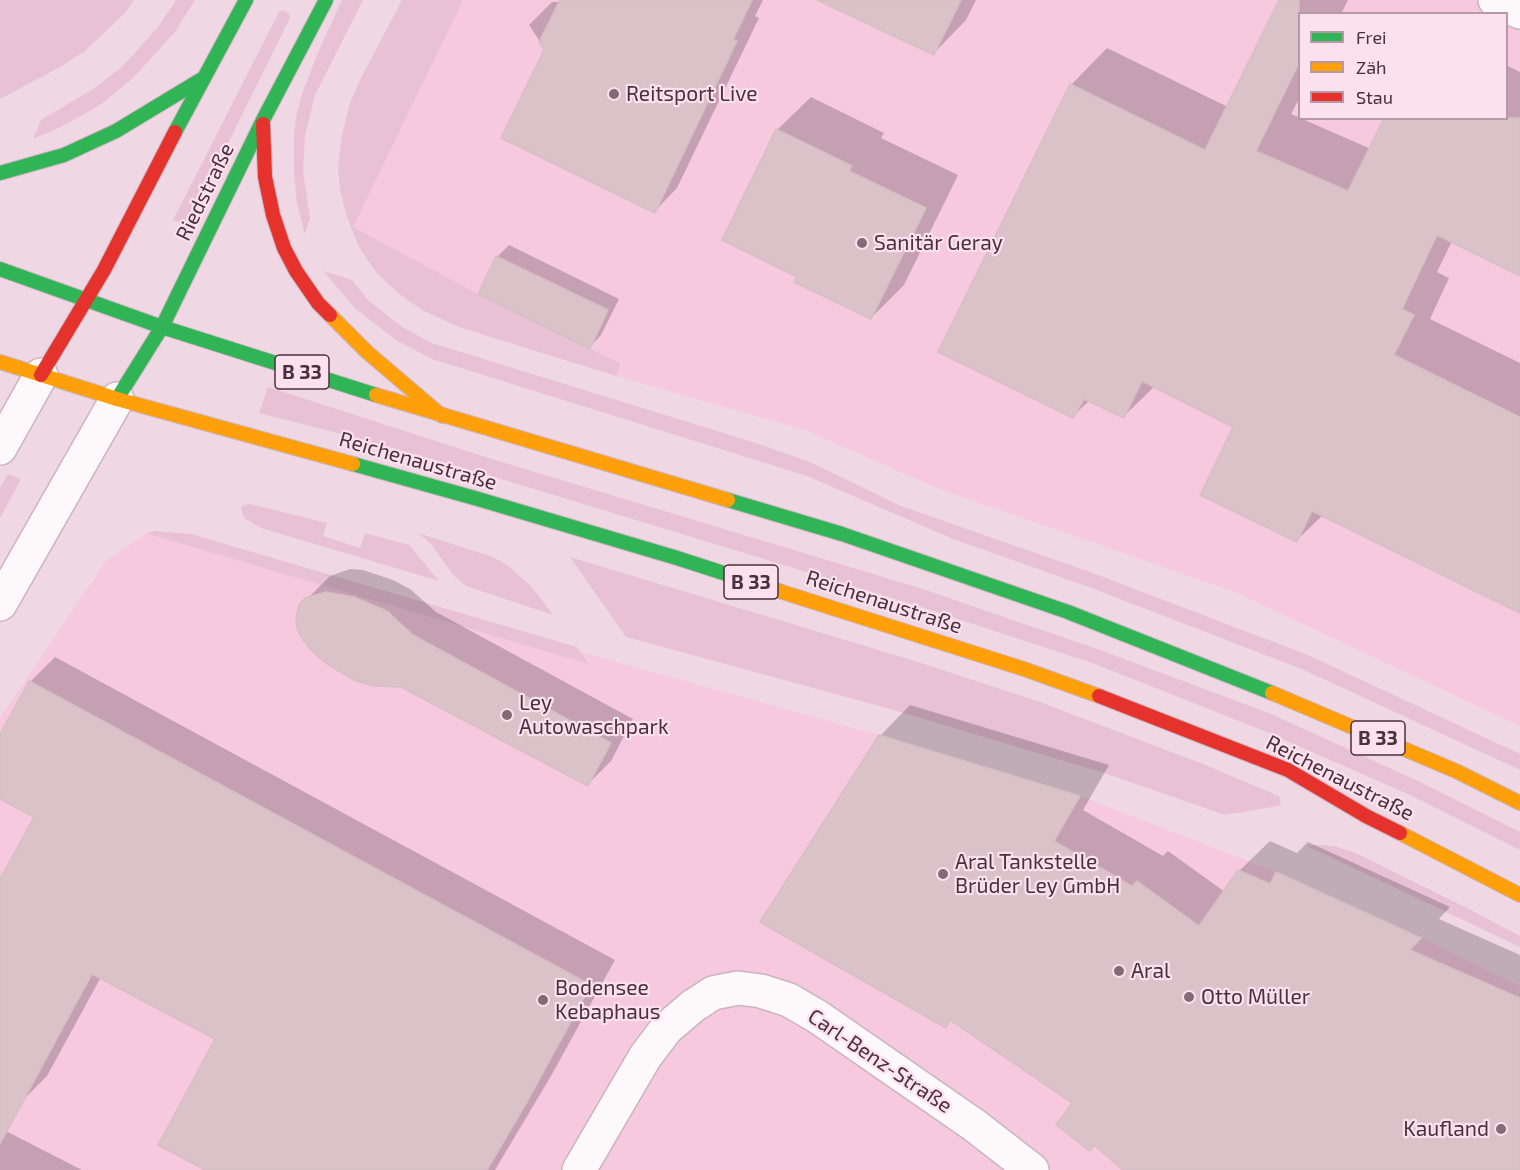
<!DOCTYPE html>
<meta charset="utf-8">
<style>
body{margin:0}
#map{position:relative;width:1520px;height:1170px;overflow:hidden;background:#efd8e3;font-family:"Exo 2",sans-serif}
canvas{display:block}
.legend{position:absolute;left:1298px;top:12px;width:210px;height:108px;box-sizing:border-box;background:#fde0ee;border:2px solid #b599a7;margin:0;padding:8px 10px;list-style:none;font-size:18px;color:#4a2f3d}
.legend li{display:flex;align-items:center;gap:12px;height:30px}
.legend b{width:30px;border:2px solid #b599a7}
</style>
<div id="map">
<canvas width="1520" height="1170"></canvas>
<ul class="legend">
<li><b style="height:8px;background:#30b455"></b>Frei</li>
<li><b style="height:8px;background:#ff9f0a"></b>Zäh</li>
<li><b style="height:8px;background:#e5322d"></b>Stau</li>
</ul>
</div>
<script>
const g = document.querySelector('canvas').getContext('2d');
g.lineJoin = 'round';
function fill(path, color) { g.fillStyle = color; g.fill(path, 'evenodd'); }
const poly = rows => new Path2D(rows.map(r => 'M' + r).join(''));
function trace(path, color, width, dash) { g.strokeStyle = color; g.lineWidth = width; g.lineCap = dash ? 'butt' : 'round'; g.setLineDash(dash || []); g.stroke(path); }
function label(font, color, halo, rows, align = 'center') {
  g.font = font + ' "Exo 2",sans-serif'; g.lineWidth = 4.5; g.setLineDash([]); g.textBaseline = 'middle'; g.strokeStyle = halo; g.fillStyle = color; for (const [text, x, y, turn = 0] of rows) {
    g.save(); g.translate(x, y); g.rotate((+turn || 0) * Math.PI / 180); g.textAlign = isNaN(turn) ? turn : align; if (halo) g.strokeText(text, 0, 0); g.fillText(text, 0, 0); g.restore();
  }
}
const built = poly([
 [431,0,1520,0,1520,726,1235,592,937,488,805,430,616,376,459,327,422,310,353,227],
 [1300,14,1506,14,1506,118,1300,118],
 [149,532,879,735,1080,796,1276,872,1421,938,1520,986,1520,1170,0,1170,0,718,106,561]
]);
const green = poly([
 [0,0,134,0,126,12,85,51,60,67,0,99],
 [176,0,195,0,175,32,132,79,100,105,61,127,33,139,41,120,93,89,123,66,158,27],
 [342,0,363,0,315,95,305,136,303,171,310,218,305,234,297,204,294,173,294,136,296,116,303,91,320,48],
 [402,0,463,0,353,227,478,294,620,363,616,376,459,327,422,310,398,293,376,272,359,247,346,214,340,190,338,166,342,135,350,103,361,78],
 [282,10,289,13,290,18,187,226,173,220,279,12],
 [323,271,352,280,368,300,402,327,432,343,756,443,810,462,901,506,1090,572,1308,655,1520,754,1520,770,1304,670,1086,586,953,539,807,476,432,359,396,340,356,309],
 [268,387,492,459,923,589,1100,650,1269,713,1416,780,1520,832,1520,850,1410,795,1264,731,1095,664,918,606,488,475,357,438,259,413],
 [8,474,21,479,0,518,0,488],
 [250,504,327,523,323,536,360,548,365,533,409,545,439,581,261,528,244,518,241,508,244,505],
 [154,531,191,534,577,647,589,664,149,534,149,532],
 [418,533,493,557,507,565,532,587,553,615,466,586,453,575,432,545],
 [570,557,915,661,1040,702,1203,764,1279,796,1281,803,1278,806,1225,815,1107,774,894,710,626,637],
 [1320,845,1335,846,1358,854,1469,909,1520,936,1520,947,1307,846]
]);
const shadow = poly([
 [629,0,763,0,755,16,759,18,677,188,654,212,529,25,552,2,634,2],
 [841,0,976,0,966,20,934,53],
 [1284,0,1348,0,1341,14,1300,14,1300,97,1291,114,1371,149,1506,118,1506,65,1520,72,1520,274,1452,241,1437,272,1449,278,1430,319,1520,363,1520,611,1323,515,1297,540,1235,426,1155,386,1124,416,1090,400,1073,416,1071,85,1107,48,1228,107],
 [811,97,884,133,881,138,958,175,904,285,871,318,777,130],
 [509,245,619,299,601,335,590,347,497,257],
 [350,569,363,570,393,580,410,589,436,612,633,719,611,761,588,784,401,685,300,606,330,576],
 [55,657,615,960,551,1076,495,1170,214,1170,217,1039,101,977,47,1076,22,1101,0,1088,0,883,36,816,0,797,0,737,30,682],
 [910,705,1109,765,1083,810,1163,856,1168,851,1225,892,1239,871,1270,841,1297,853,1308,842,1450,907,1439,919,1520,955,1520,1170,1125,1170,1074,1103,952,1019,946,1026,880,736],
 [0,1128,82,1170,0,1170]
]);
const building = poly([
 [560,0,752,0,733,40,737,41,655,213,501,138,544,50,539,42,560,0],
 [817,0,961,0,934,55,817,0],
 [1279,0,1299,0,1299,63,1256,151,1348,191,1384,118,1520,118,1520,276,1437,235,1402,309,1414,315,1394,355,1520,417,1520,613,1312,511,1297,542,1200,495,1233,427,1142,381,1124,418,1084,399,1073,418,938,352,1070,84,1205,150,1279,0],
 [776,129,852,166,849,171,926,208,871,319,794,282,797,277,722,240,776,129],
 [496,256,608,310,590,349,478,294,496,256],
 [326,592,354,597,387,611,413,635,611,743,588,786,401,687,374,686,356,681,327,664,314,653,303,640,297,629,296,618,299,605,305,598,326,592],
 [29,681,591,985,527,1102,487,1170,205,1170,158,1145,215,1039,92,974,0,1144,0,879,34,817,0,799,0,734,29,681],
 [879,735,1080,796,1054,841,1132,886,1137,881,1199,926,1238,870,1270,884,1276,872,1421,938,1410,950,1520,998,1520,1170,1123,1170,1094,1145,1090,1151,1056,1125,1072,1103,950,1020,946,1028,760,922,879,735]
]);
const street = poly([
 [1495,0,1520,12],
 [0,448,41,375],
 [0,604,117,399],
 [579,1170,645,1057,666,1029,693,1006,713,993,738,988,761,991,789,1000,818,1017,974,1125,1032,1170]
]);
const fast = poly([
 [175,132,246,0],
 [0,173,64,155,116,131,202,79],
 [0,269,162,327,376,395],
 [117,399,162,327,263,120,326,0],
 [353,464,478,499,677,558,779,591],
 [728,500,842,534,1068,612,1272,693]
]);
const slow = poly([
 [330,315,367,352,442,416],
 [0,362,117,399,353,464],
 [376,395,728,500],
 [779,591,1024,669,1099,696],
 [1272,693,1456,771,1520,803],
 [1400,833,1520,895]
]);
const jam = poly([
 [263,124,265,177,273,215,284,248,296,271,318,303,330,315],
 [41,375,104,270,175,132],
 [1099,696,1288,770,1366,816,1400,833]
]);
const markers = [
 [614,94,6,"#846a77"],
 [862,243,6,"#846a77"],
 [507,715,6,"#846a77"],
 [943,874,6,"#846a77"],
 [1119,971,6,"#846a77"],
 [1189,997,6,"#846a77"],
 [543,1000,6,"#846a77"],
 [1501,1129,6,"#846a77"]
];
const shields = [
 [302,372,54],
 [751,582,54],
 [1378,738,54]
];
const shieldNames = [
 ["B 33",302,372],
 ["B 33",751,582],
 ["B 33",1378,738]
];
const poiNames = [
 ["Reitsport Live",626,94],
 ["Sanitär Geray",874,243],
 ["Ley",519,703],
 ["Autowaschpark",519,727],
 ["Aral Tankstelle",955,862],
 ["Brüder Ley GmbH",955,886],
 ["Aral",1131,971],
 ["Bodensee",555,988],
 ["Kebaphaus",555,1012],
 ["Otto Müller",1201,997],
 ["Kaufland",1489,1129,"right"]
];
const streetNames = [
 ["Riedstraße",205,192,-64],
 ["Reichenaustraße",418,461,16],
 ["Reichenaustraße",884,602,18],
 ["Reichenaustraße",1340,778,27],
 ["Carl-Benz-Straße",880,1061,34]
];
fill(built, '#f6c9df');
fill(green, '#e9c1d5');
fill(shadow, '#0003');
fill(building, '#dbc2c9');
trace(building, '#d6bec5', 1.5);
trace(street, '#cbb4bf', 36);
trace(fast, '#cbb4bf', 16);
trace(slow, '#cbb4bf', 16);
trace(jam, '#cbb4bf', 16);
trace(street, '#fdf9fb', 33);
trace(fast, '#30b455', 14);
trace(slow, '#ff9f0a', 14);
trace(jam, '#e5322d', 14);
for (const [x, y, r, color] of markers) { const dot = new Path2D(); dot.arc(x, y, r, 0, 2 * Math.PI); g.fillStyle = color; g.fill(dot); trace(dot, '#fde0ee', 2); }
for (const [x, y, w] of shields) { const box = new Path2D(); box.roundRect(x - w / 2, y - 17, w, 34, 4.5); g.fillStyle = '#fde0ee'; g.fill(box); trace(box, '#4a2f3d', 1.5); }
label('bold 20px', '#4a2f3d', null, shieldNames);
label('21px', '#4a2f3d', '#fde0ee', poiNames, 'left');
label('21px', '#4a2f3d', '#fde0ee', streetNames);
</script>
